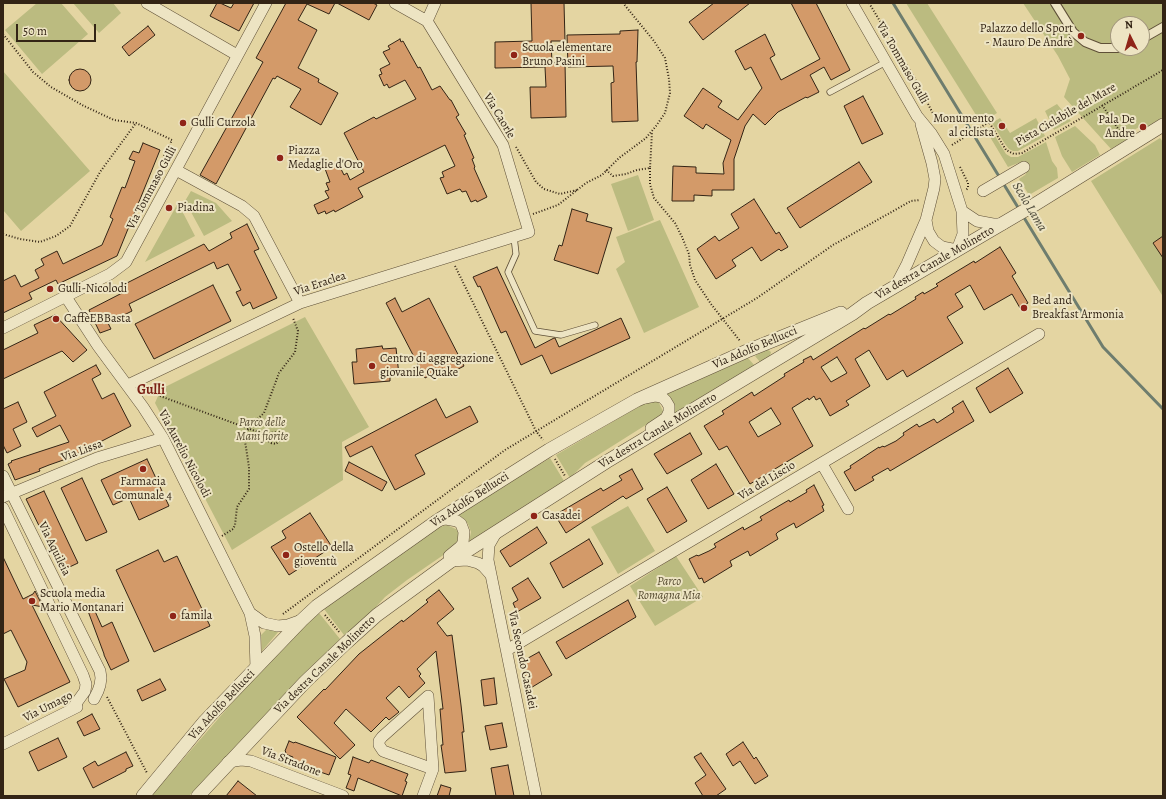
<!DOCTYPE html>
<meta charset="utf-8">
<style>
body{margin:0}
#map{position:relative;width:1166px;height:799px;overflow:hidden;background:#e4d5a2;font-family:Alegreya,serif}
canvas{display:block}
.frame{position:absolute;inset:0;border:4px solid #332415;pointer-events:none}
.north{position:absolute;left:1110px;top:16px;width:40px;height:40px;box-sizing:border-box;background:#ede4c3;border:1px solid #a3977d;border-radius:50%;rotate:355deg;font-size:11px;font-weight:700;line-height:16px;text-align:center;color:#332415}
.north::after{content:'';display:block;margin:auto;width:14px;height:18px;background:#8f2418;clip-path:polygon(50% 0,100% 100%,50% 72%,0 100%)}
.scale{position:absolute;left:16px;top:24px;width:80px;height:18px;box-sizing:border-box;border:2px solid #332415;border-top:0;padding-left:5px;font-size:12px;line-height:14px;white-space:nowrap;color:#332415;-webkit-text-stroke:3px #ede4c3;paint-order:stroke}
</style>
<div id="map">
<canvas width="1166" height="799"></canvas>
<div class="frame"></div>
<div class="north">N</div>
<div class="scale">50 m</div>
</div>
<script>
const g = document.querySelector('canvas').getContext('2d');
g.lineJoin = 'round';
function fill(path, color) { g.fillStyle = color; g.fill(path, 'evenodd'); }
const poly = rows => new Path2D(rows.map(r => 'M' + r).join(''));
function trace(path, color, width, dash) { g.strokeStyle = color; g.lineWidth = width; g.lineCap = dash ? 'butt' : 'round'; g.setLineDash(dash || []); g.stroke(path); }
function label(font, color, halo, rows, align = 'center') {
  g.font = font + ' Alegreya,serif'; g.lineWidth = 4; g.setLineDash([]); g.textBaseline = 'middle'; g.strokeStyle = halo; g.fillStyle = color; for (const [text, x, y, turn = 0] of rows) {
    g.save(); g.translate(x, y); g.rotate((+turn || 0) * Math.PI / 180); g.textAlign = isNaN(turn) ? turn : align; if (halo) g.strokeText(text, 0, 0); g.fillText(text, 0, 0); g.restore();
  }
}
const green = poly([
 [37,3,61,3,88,34,42,74,5,30],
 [73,3,113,3,121,13,99,33],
 [906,3,927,3,997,113,981,123],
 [1023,3,1163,3,1163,117,1147,127,1144,124,1126,135,1128,139,1111,149,1064,97,1070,79,1058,56],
 [1118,24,1142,24,1142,48,1118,48],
 [3,71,90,171,21,231,3,210],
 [1057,104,1071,121,1054,130,1045,111],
 [1000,118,1010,133,1036,118,1045,136,1018,151,1013,151,1009,149,1005,144,992,123],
 [1075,126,1095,145,1100,155,1072,172,1062,156,1055,137],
 [984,127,990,128,1006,154,1011,157,1018,157,1046,142,1052,161,1057,168,1058,178,1029,195,1019,179,1025,175,1027,172,1021,162,1008,167],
 [1160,138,1163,142,1163,295,1162,295,1091,181],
 [638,175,654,220,628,231,611,184],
 [191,191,216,203,232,221,204,236,185,201],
 [178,203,195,236,145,262],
 [660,220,699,307,644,333,616,269,625,262,616,237],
 [305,317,369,427,342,442,343,480,232,550,155,403,161,389],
 [767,349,771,352,770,356,760,362,755,356],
 [748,358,755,366,674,414,664,394],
 [650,400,656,400,659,403,663,411,660,416,595,457,585,463,570,478,556,455],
 [550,458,564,481,469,542,471,532,468,524,463,518,455,515],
 [628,506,655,551,618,574,591,527],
 [447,525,458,530,459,541,455,547,407,580,385,597,366,618,344,635,324,609,439,527],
 [676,556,703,597,655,626,630,586],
 [319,613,340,639,290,689,189,796,151,796,238,696,284,646],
 [267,629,279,631,262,651,261,635]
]);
const stream = poly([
 [893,3,1000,178],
 [1003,183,1019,209],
 [1023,216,1103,347,1163,409]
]);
const building = poly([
 [217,3,220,3,231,8,234,3,254,3,239,31,210,16,217,3],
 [286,3,335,3,329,14,307,4,298,20,317,30,298,68,319,79,318,82,338,93,321,125,290,107,301,89,277,76,275,79,273,78,216,184,200,175,263,62,256,58,286,3],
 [337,3,373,3,377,5,369,20,337,3],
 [531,3,564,3,565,41,551,41,552,63,565,62,566,117,531,118,530,87,546,87,545,67,495,68,495,42,532,41,531,3],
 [714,3,750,3,703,40,689,22,714,3],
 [791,3,816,3,850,70,831,80,824,67,810,75,819,92,807,98,806,97,778,112,765,125,753,114,745,126,734,159,734,190,712,190,712,196,694,195,694,201,672,201,673,166,696,167,696,173,724,174,723,163,731,140,706,124,703,129,684,116,703,88,722,101,718,107,738,120,762,88,751,67,745,70,735,51,765,34,775,55,770,58,781,80,820,59,791,3],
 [148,26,155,35,129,56,122,47,148,26],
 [638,30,637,62,636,62,638,121,612,122,611,83,614,82,613,66,568,67,567,35,620,34,620,31,638,30],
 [400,39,401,42,403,41,418,68,420,67,432,90,440,86,450,100,451,100,459,115,456,117,466,134,464,135,474,158,472,159,475,167,474,168,487,197,477,202,476,200,471,202,466,191,462,192,460,189,447,194,440,178,444,177,442,172,455,166,445,145,358,188,363,197,335,212,334,210,326,214,325,211,318,214,314,205,329,198,325,191,329,190,326,183,330,182,324,166,333,162,337,168,340,167,344,175,347,173,350,180,364,172,344,133,374,117,376,119,416,99,405,80,389,88,387,84,384,86,379,75,382,74,380,69,390,64,383,52,390,49,388,46,400,39],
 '69 80a11 11 0 1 1 22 0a11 11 0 1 1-22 0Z',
 [863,96,883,134,862,144,844,106,863,96],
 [143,143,160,150,117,256,58,284,56,280,29,293,32,299,3,313,3,281,15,275,21,287,39,278,35,270,44,265,41,259,57,251,63,264,102,245,113,219,110,217,122,187,125,188,135,161,129,159,133,151,139,153,143,143],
 [859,162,872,182,800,228,787,208,859,162],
 [754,199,776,234,779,232,788,247,781,251,779,249,761,261,752,247,732,260,736,266,716,279,697,249,715,236,719,241,739,228,731,214,754,199],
 [572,209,588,214,586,221,612,228,598,274,554,260,559,245,562,246,572,209],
 [247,224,259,249,254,251,277,298,253,309,250,302,243,306,236,292,241,290,228,264,217,269,214,262,129,304,132,311,108,323,111,329,100,333,89,310,124,292,121,286,204,244,209,251,232,238,230,233,247,224],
 [1163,236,1163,258,1153,243,1163,236],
 [1000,247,1016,273,1012,276,1028,303,1020,308,1012,294,984,310,970,285,955,294,963,307,947,317,963,343,907,377,903,370,887,380,869,350,855,359,870,386,846,401,849,405,830,416,820,398,816,400,814,396,809,400,808,398,792,408,813,446,750,484,727,446,719,450,704,426,724,414,722,411,752,392,754,396,785,376,784,374,804,362,803,360,811,356,813,360,864,328,865,329,889,314,890,315,916,299,915,297,923,292,924,294,938,286,936,284,974,261,975,263,1000,247],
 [837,357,847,373,831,382,821,367,837,357],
 [771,408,781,424,758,437,749,422,771,408],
 [497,267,535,348,554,338,555,338,559,347,621,318,630,338,551,374,542,355,521,365,506,331,501,333,480,286,478,287,473,277,497,267],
 [213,285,231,321,154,359,135,324,213,285],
 [395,298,402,312,429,298,464,366,447,375,443,368,425,378,386,303,395,298],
 [55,315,87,350,73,362,62,351,3,379,3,350,38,333,34,325,55,315],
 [382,346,383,349,396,348,399,375,390,376,390,381,354,384,352,362,357,362,356,349,382,346],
 [96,365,101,374,92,379,102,399,114,393,131,426,69,458,49,465,39,469,40,471,15,480,8,464,12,462,11,461,69,442,60,425,37,437,32,428,56,416,44,392,96,365],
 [1008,368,1023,393,990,413,976,388,1008,368],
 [436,399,446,418,470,406,478,422,415,455,425,474,395,490,372,446,350,457,345,447,436,399],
 [963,401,974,421,890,471,888,468,872,477,874,480,855,491,844,472,851,468,850,466,879,447,879,448,883,446,884,447,896,441,904,435,903,433,917,424,919,427,934,419,937,423,954,412,952,408,963,401],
 [18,402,27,422,13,429,21,446,7,453,3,445,3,409,18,402],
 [690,433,702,454,667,474,654,454,690,433],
 [147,459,169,506,139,520,129,498,113,505,101,480,147,459],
 [349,462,387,482,382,491,345,471,349,462],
 [716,464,734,494,708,509,691,480,716,464],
 [632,469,643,489,626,499,623,496,566,533,555,515,601,488,603,491,622,480,619,476,632,469],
 [82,478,107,532,86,541,61,488,82,478],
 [814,485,824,505,822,506,824,511,796,528,794,523,778,532,776,534,778,539,750,556,748,551,730,561,732,566,704,583,702,578,699,579,689,559,697,555,698,556,709,551,716,547,714,544,743,527,744,530,762,520,760,517,789,500,790,502,807,492,806,490,814,485],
 [667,487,687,521,667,533,647,499,667,487],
 [44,491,78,563,61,571,26,499,44,491],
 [310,513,332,547,289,575,271,547,286,538,282,531,310,513],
 [537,527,547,543,510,567,500,551,537,527],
 [589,539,603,564,563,588,550,563,589,539],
 [158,550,164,562,177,556,210,626,154,652,116,570,158,550],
 [3,557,23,599,33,594,35,591,43,607,32,605,70,682,18,707,4,679,25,670,27,662,11,630,3,634,3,557],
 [528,578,541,598,517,612,513,603,518,600,512,588,528,578],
 [439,590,454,609,437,623,447,636,452,635,461,705,464,732,462,732,466,771,445,773,441,745,443,745,440,709,443,709,436,651,417,669,421,674,419,676,425,683,409,698,399,686,386,698,399,712,389,720,386,717,371,732,346,709,334,723,355,745,340,759,297,717,324,689,325,690,359,654,402,620,403,622,428,602,426,600,439,590],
 [628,600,636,617,566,659,556,642,628,600],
 [94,609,102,627,112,622,129,661,111,670,104,655,104,654,88,611,94,609],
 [539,652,552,675,529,689,521,662,539,652],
 [494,678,497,704,484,706,481,680,494,678],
 [160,679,166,690,142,701,137,690,160,679],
 [92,714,100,729,84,736,77,722,92,714],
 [502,723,507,747,490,750,485,726,502,723],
 [58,738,67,757,38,771,29,752,58,738],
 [289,741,294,743,295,742,336,757,329,775,303,766,303,764,292,759,293,757,285,754,286,752,285,751,289,741],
 [743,742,754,759,756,757,768,776,755,784,740,761,733,766,726,754,743,742],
 [126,752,133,766,126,769,126,771,93,788,83,768,95,761,98,766,126,752],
 [701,753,726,789,716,796,703,796,695,783,706,775,694,757,701,753],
 [353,757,369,763,371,760,408,774,405,781,407,782,402,796,358,778,354,791,346,788,351,775,348,774,353,757],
 [508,765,514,796,496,796,491,768,508,765],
 [238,781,257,796,226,796,238,781],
 [441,785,451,788,449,796,437,796,441,785]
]);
const path = poly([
 [869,3,915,79,939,125],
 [3,34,33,72,51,87,84,106,114,120,136,123,172,140,164,156],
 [1102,105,1123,136],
 [952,145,989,122,1006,150,1014,154,1022,153,1163,70],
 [516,147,536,182,544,189,560,194,577,190],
 [960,167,968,183,968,188,966,190],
 [650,168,650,184,654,198,675,223,682,237,689,254,690,265,695,280,711,304,740,341],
 [606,170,613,176,626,174,637,170,650,168,652,132],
 [533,214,558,205,586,183,602,175,619,158,646,138,656,126,665,113,670,93,669,79,665,58,654,41,623,3],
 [3,234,20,239,40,242,56,236,70,226,100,172,136,123],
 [455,266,536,431,543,440],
 [160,396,266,435,267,440,271,443,276,444,279,441,280,437,279,433,274,432,266,435],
 [555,459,565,476],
 [222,536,233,529,235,525,237,507,249,489,249,467,245,441,246,433,251,425,264,413,279,373,295,352,298,331,293,318],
 [283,614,505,450,757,298,833,245,911,201,920,200],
 [325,615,340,633],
 [107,697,147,773]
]);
const service = poly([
 [830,92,886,62],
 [514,237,516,254,508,272,535,331,561,335,595,325]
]);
const pedestrian = poly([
 [1055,3,1073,32,1085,42,1100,48,1119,48],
 [1142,39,1163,27]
]);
const minor = poly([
 [147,3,237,55],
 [852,3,917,116,931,133,944,154,962,211,977,221,993,224,1003,224],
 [427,21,435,3],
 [176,170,242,206,254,216,300,303],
 [983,191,1024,167],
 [926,220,928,231,934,241,942,247,957,250,963,234,962,211],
 [895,287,907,264,926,220,934,188,935,179,932,163,921,124],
 [66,297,98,346,143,407,163,438,250,613,255,636,256,668],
 [3,328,110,274,126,262,266,3],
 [128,385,300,303,529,232,503,145,427,21,395,3],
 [645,398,655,396,662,397,666,401,669,406,669,412,666,418,651,428],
 [822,464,848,509],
 [3,476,100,671,101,678,100,685,98,691,94,699],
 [3,497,97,458,163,438],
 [3,508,83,675,86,684,85,691,72,709],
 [437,521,446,519,457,521,461,524,464,532,463,543,460,547,449,556],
 [497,531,489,545,488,560,536,796],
 [451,561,467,560,478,563,483,566,491,575],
 [250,613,264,623,278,626,288,625,302,620],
 [507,650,1039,334],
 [3,744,77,707],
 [228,762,241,760,251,761,343,796],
 [423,796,433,769,428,696,382,737,379,741,379,745,383,751,433,769]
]);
const tertiary = poly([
 [143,796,205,721,302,620,317,606,437,521,549,450,637,400,747,351,841,313],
 [198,796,305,682,347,642,377,615,451,561,606,462,852,314,867,303,1034,205,1163,125]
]);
const markers = [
 [1081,36,4,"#8f2418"],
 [514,55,4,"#8f2418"],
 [183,123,4,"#8f2418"],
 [1002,126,4,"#8f2418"],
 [1143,127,4,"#8f2418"],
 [280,158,4,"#8f2418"],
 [169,208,4,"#8f2418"],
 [50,289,4,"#8f2418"],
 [1024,308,4,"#8f2418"],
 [56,319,4,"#8f2418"],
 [372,366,4,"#8f2418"],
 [143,469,4,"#8f2418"],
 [534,516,4,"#8f2418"],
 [286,555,4,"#8f2418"],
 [32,601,4,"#8f2418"],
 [173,616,4,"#8f2418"]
];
const poiNames = [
 ["Palazzo dello Sport",1073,29,"right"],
 ["- Mauro De Andrè",1073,43,"right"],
 ["Scuola elementare",522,48],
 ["Bruno Pasini",522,62],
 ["Monumento",994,119,"right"],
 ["al ciclista",994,133,"right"],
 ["Pala De",1135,120,"right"],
 ["Andre",1135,134,"right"],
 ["Gulli Curzola",191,123],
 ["Piazza",288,151],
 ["Medaglie d'Oro",288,165],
 ["Piadina",177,208],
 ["Gulli-Nicolodi",58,289],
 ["Bed and",1032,301],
 ["Breakfast Armonia",1032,315],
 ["CaffèEBBasta",64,319],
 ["Centro di aggregazione",380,359],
 ["giovanile Quake",380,373],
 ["Farmacia",143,482,"center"],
 ["Comunale 4",143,496,"center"],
 ["Casadei",542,516],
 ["Ostello della",294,548],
 ["gioventù",294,562],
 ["Scuola media",40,594],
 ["Mario Montanari",40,608],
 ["famila",181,616]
];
const streetNames = [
 ["Via Tommaso Gulli",902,63,60],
 ["Pista Ciclabile del Mare",1066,115,-30],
 ["Via Caorle",499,116,59],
 ["Via Tommaso Gulli",152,188,-62],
 ["Via destra Canale Molinetto",935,263,-30],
 ["Via Eraclea",320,284,-18],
 ["Via Adolfo Bellucci",755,348,-23],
 ["Via destra Canale Molinetto",658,431,-31],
 ["Via Lissa",82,451,-20],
 ["Via Aurelio Nicolodi",184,454,62],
 ["Via del Liscio",767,481,-31],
 ["Via Adolfo Bellucci",470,500,-33],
 ["Via Aquileia",54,549,64],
 ["Via Secondo Casadei",522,660,78],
 ["Via destra Canale Molinetto",325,665,-44],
 ["Via Adolfo Bellucci",222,705,-47],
 ["Via Umago",48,707,-27],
 ["Via Stradone",291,762,21]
];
const parkNames = [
 ["Parco delle",262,423],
 ["Mani fiorite",262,437],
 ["Parco",669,582],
 ["Romagna Mia",669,596]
];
const waterNames = [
 ["Scolo Lama",1029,207,59]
];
const quarterNames = [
 ["Gulli",151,391]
];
fill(green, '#bbbb80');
trace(stream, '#6e7d6e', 3);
fill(building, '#d39a69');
trace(building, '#332415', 1);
trace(service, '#5f5038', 7);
trace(pedestrian, '#5f5038', 10);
trace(minor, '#5f5038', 12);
trace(tertiary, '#5f5038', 14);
trace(path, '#332415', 2, [1, 2]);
trace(service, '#ede4c3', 5.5);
trace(pedestrian, '#ede4c3', 8);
trace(minor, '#ede4c3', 11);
trace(tertiary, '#ede4c3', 13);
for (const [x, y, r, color] of markers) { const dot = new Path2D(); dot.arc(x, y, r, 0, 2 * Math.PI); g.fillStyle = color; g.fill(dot); trace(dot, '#ede4c3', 1.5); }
label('12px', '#332415', '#ede4c3', poiNames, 'left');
label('12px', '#332415', '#ede4c3', streetNames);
label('italic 12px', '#554a30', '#ede4c3', parkNames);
label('italic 13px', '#4c493a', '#ede4c3', waterNames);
label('bold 14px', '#7a1f14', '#ede4c3', quarterNames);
</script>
